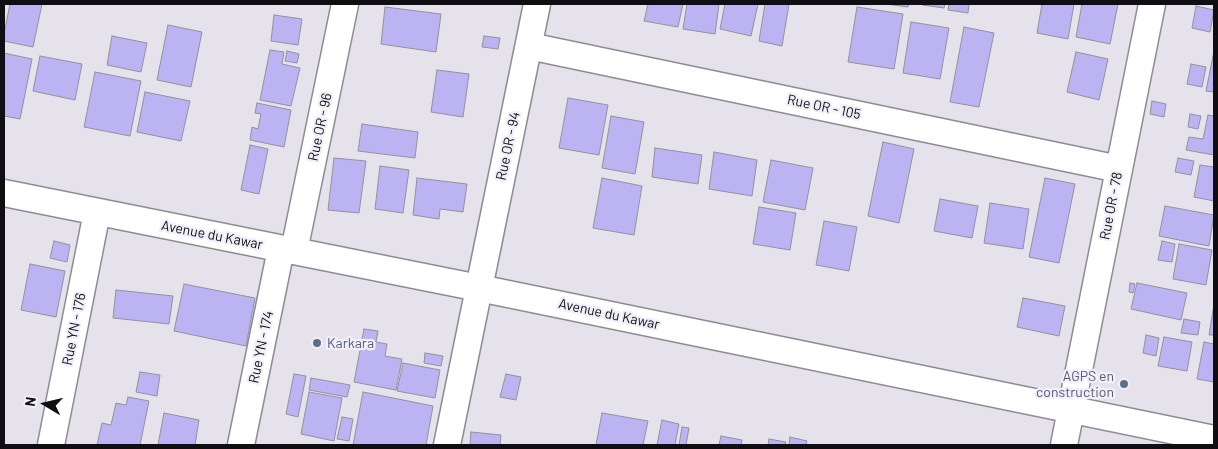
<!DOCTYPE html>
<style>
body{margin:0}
#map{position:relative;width:1218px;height:449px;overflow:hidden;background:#e6e2ec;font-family:Barlow,sans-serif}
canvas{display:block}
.frame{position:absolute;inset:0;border:5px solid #100e12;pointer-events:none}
.north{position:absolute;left:20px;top:379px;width:50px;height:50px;-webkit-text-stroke:4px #f3effa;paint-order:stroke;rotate:279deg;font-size:14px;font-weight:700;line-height:20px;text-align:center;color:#100e12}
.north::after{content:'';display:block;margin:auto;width:18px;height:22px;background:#100e12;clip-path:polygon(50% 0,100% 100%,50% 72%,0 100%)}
</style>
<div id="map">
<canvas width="1218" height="449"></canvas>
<div class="frame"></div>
<div class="north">N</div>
</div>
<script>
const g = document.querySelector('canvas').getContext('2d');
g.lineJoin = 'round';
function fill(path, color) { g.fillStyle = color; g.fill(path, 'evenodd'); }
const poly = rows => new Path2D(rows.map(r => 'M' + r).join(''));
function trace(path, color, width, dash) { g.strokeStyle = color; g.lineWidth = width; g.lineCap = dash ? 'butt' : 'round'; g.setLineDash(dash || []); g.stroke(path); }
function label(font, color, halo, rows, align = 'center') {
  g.font = font + ' Barlow,sans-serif'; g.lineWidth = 4.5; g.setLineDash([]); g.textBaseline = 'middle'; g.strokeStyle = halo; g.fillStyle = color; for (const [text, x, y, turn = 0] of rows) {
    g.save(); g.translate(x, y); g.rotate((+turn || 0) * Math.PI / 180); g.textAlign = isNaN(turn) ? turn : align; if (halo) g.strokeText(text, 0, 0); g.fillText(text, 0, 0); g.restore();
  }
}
const building = poly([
 [10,4,42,4,33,47,4,41,4,34,10,4],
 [648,4,683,4,678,27,644,21,648,4],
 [687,4,719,4,715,34,683,29,687,4],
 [725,4,758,4,751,36,720,29,725,4],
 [765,4,789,4,782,46,759,41,765,4],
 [886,4,909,4,908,7,886,4],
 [923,4,945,4,944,8,922,5,923,4],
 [949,4,969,4,968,13,948,10,949,4],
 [1042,4,1074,4,1068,39,1037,33,1042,4],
 [1082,4,1118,4,1110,44,1076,37,1082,4],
 [1196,6,1214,10,1210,32,1192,28,1196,6],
 [385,7,441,14,436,52,381,44,385,7],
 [857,7,903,14,894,69,848,62,857,7],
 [274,15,302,19,298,45,271,41,274,15],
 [911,22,949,28,940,79,903,73,911,22],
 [168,25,202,32,191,87,157,80,168,25],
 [964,27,994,33,979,107,950,102,964,27],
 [112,36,147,43,141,72,107,65,112,36],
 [484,36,500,38,498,49,482,47,484,36],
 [270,50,284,52,282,64,300,68,291,106,260,100,270,50],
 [287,51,299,54,297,63,285,61,287,51],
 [1214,51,1214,92,1206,91,1214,51],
 [1076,52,1108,59,1099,100,1067,92,1076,52],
 [4,53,32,59,20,119,4,116,4,53],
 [40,56,82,64,75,100,33,91,40,56],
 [1191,64,1206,67,1202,87,1187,84,1191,64],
 [437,70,469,74,463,117,431,112,437,70],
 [95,72,141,81,130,136,84,127,95,72],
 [145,92,190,101,181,141,137,132,145,92],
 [568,98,608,105,599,155,559,148,568,98],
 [1152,101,1166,104,1164,117,1150,114,1152,101],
 [257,103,291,110,284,147,250,140,252,127,258,129,261,114,255,113,257,103],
 [1190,114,1201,116,1198,129,1188,127,1190,114],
 [1208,115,1214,116,1214,155,1186,150,1189,137,1203,139,1208,115],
 [611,116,644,122,635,174,602,168,611,116],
 [362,124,418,132,415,158,358,151,362,124],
 [883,142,914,149,899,223,868,216,883,142],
 [250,145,268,149,259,194,241,190,250,145],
 [655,148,702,155,698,184,652,177,655,148],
 [714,152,757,160,752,196,709,189,714,152],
 [334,158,366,161,359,213,328,210,334,158],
 [1178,158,1194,161,1191,175,1175,172,1178,158],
 [771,160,813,168,805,210,763,202,771,160],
 [1200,165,1214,167,1214,201,1194,197,1200,165],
 [380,166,409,170,403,213,375,209,380,166],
 [417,178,467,184,463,212,440,209,439,219,413,215,417,178],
 [602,178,642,186,634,235,593,228,602,178],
 [1045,178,1075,184,1059,263,1029,257,1045,178],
 [940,199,978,206,972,238,934,231,940,199],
 [990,203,1029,209,1023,249,984,243,990,203],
 [1165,206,1214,215,1209,246,1159,236,1165,206],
 [759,207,796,213,790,250,753,244,759,207],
 [824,221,857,227,849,271,816,265,824,221],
 [54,241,70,245,67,262,50,258,54,241],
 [1162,241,1175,244,1172,262,1158,260,1162,241],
 [1179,244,1212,250,1206,285,1173,279,1179,244],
 [30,264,65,271,56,317,21,310,30,264],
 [1130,283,1135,284,1133,293,1129,292,1130,283],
 [1137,283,1187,293,1181,320,1131,309,1137,283],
 [184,284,255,298,246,346,174,331,184,284],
 [116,290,173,296,169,324,113,318,116,290],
 [1023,298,1065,306,1059,336,1017,327,1023,298],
 [1214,304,1214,335,1209,335,1214,304],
 [1184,319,1200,322,1198,335,1181,333,1184,319],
 [364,329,378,331,376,342,387,344,385,356,402,359,396,390,354,382,364,329],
 [1146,335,1159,338,1156,356,1143,353,1146,335],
 [1164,337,1192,342,1187,371,1158,366,1164,337],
 [1204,342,1214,344,1214,382,1197,379,1204,342],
 [425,353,443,356,441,366,424,363,425,353],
 [403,363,440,370,435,398,397,391,403,363],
 [140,372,160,375,157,396,136,392,140,372],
 [294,374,306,376,298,417,286,414,294,374],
 [506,374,521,377,516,400,500,397,506,374],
 [311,378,350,385,347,397,309,390,311,378],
 [309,392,342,398,334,441,301,434,309,392],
 [363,392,433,406,426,445,353,445,363,392],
 [128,397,149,401,140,445,97,445,102,423,111,425,116,403,126,405,128,397],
 [164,413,199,420,195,445,158,445,164,413],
 [602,413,648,421,643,445,596,445,602,413],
 [342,417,353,419,349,441,337,439,342,417],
 [662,420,679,424,675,445,657,445,662,420],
 [682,427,689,428,686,445,679,445,682,427],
 [471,432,501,435,500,445,470,445,471,432],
 [721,436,742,440,741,445,719,445,721,436],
 [790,437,807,441,806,445,789,445,790,437],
 [769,439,786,442,785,445,768,445,769,439]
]);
const minor = poly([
 [529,46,1119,169],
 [4,193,479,288,1214,439],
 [294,251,345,4],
 [51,445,97,212],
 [241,445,281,249],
 [447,445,537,4],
 [1064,445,1152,4]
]);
const markers = [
 [317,343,5,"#5c6f8a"],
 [1124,384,5,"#5c6f8a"]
];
const streetNames = [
 ["Rue OR - 105",824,107,12],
 ["Rue OR - 96",320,127,-78],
 ["Rue OR - 94",508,146,-78],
 ["Rue OR - 78",1111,206,-79],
 ["Avenue du Kawar",212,235,11],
 ["Avenue du Kawar",609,314,12],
 ["Rue YN - 176",74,329,-79],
 ["Rue YN - 174",261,347,-78]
];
const serviceNames = [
 ["Karkara",327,343],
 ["AGPS en",1114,376,"right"],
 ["construction",1114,392,"right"]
];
fill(building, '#bcb3f3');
trace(building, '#92919b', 1);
trace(minor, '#8f8b95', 29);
trace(minor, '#fff', 26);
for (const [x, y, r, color] of markers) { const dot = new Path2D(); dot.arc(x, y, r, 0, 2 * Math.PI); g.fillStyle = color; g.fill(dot); trace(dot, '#f3effa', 2); }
label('14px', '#100e12', '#f3effa', streetNames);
label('14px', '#4e5e75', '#f3effa', serviceNames, 'left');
</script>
